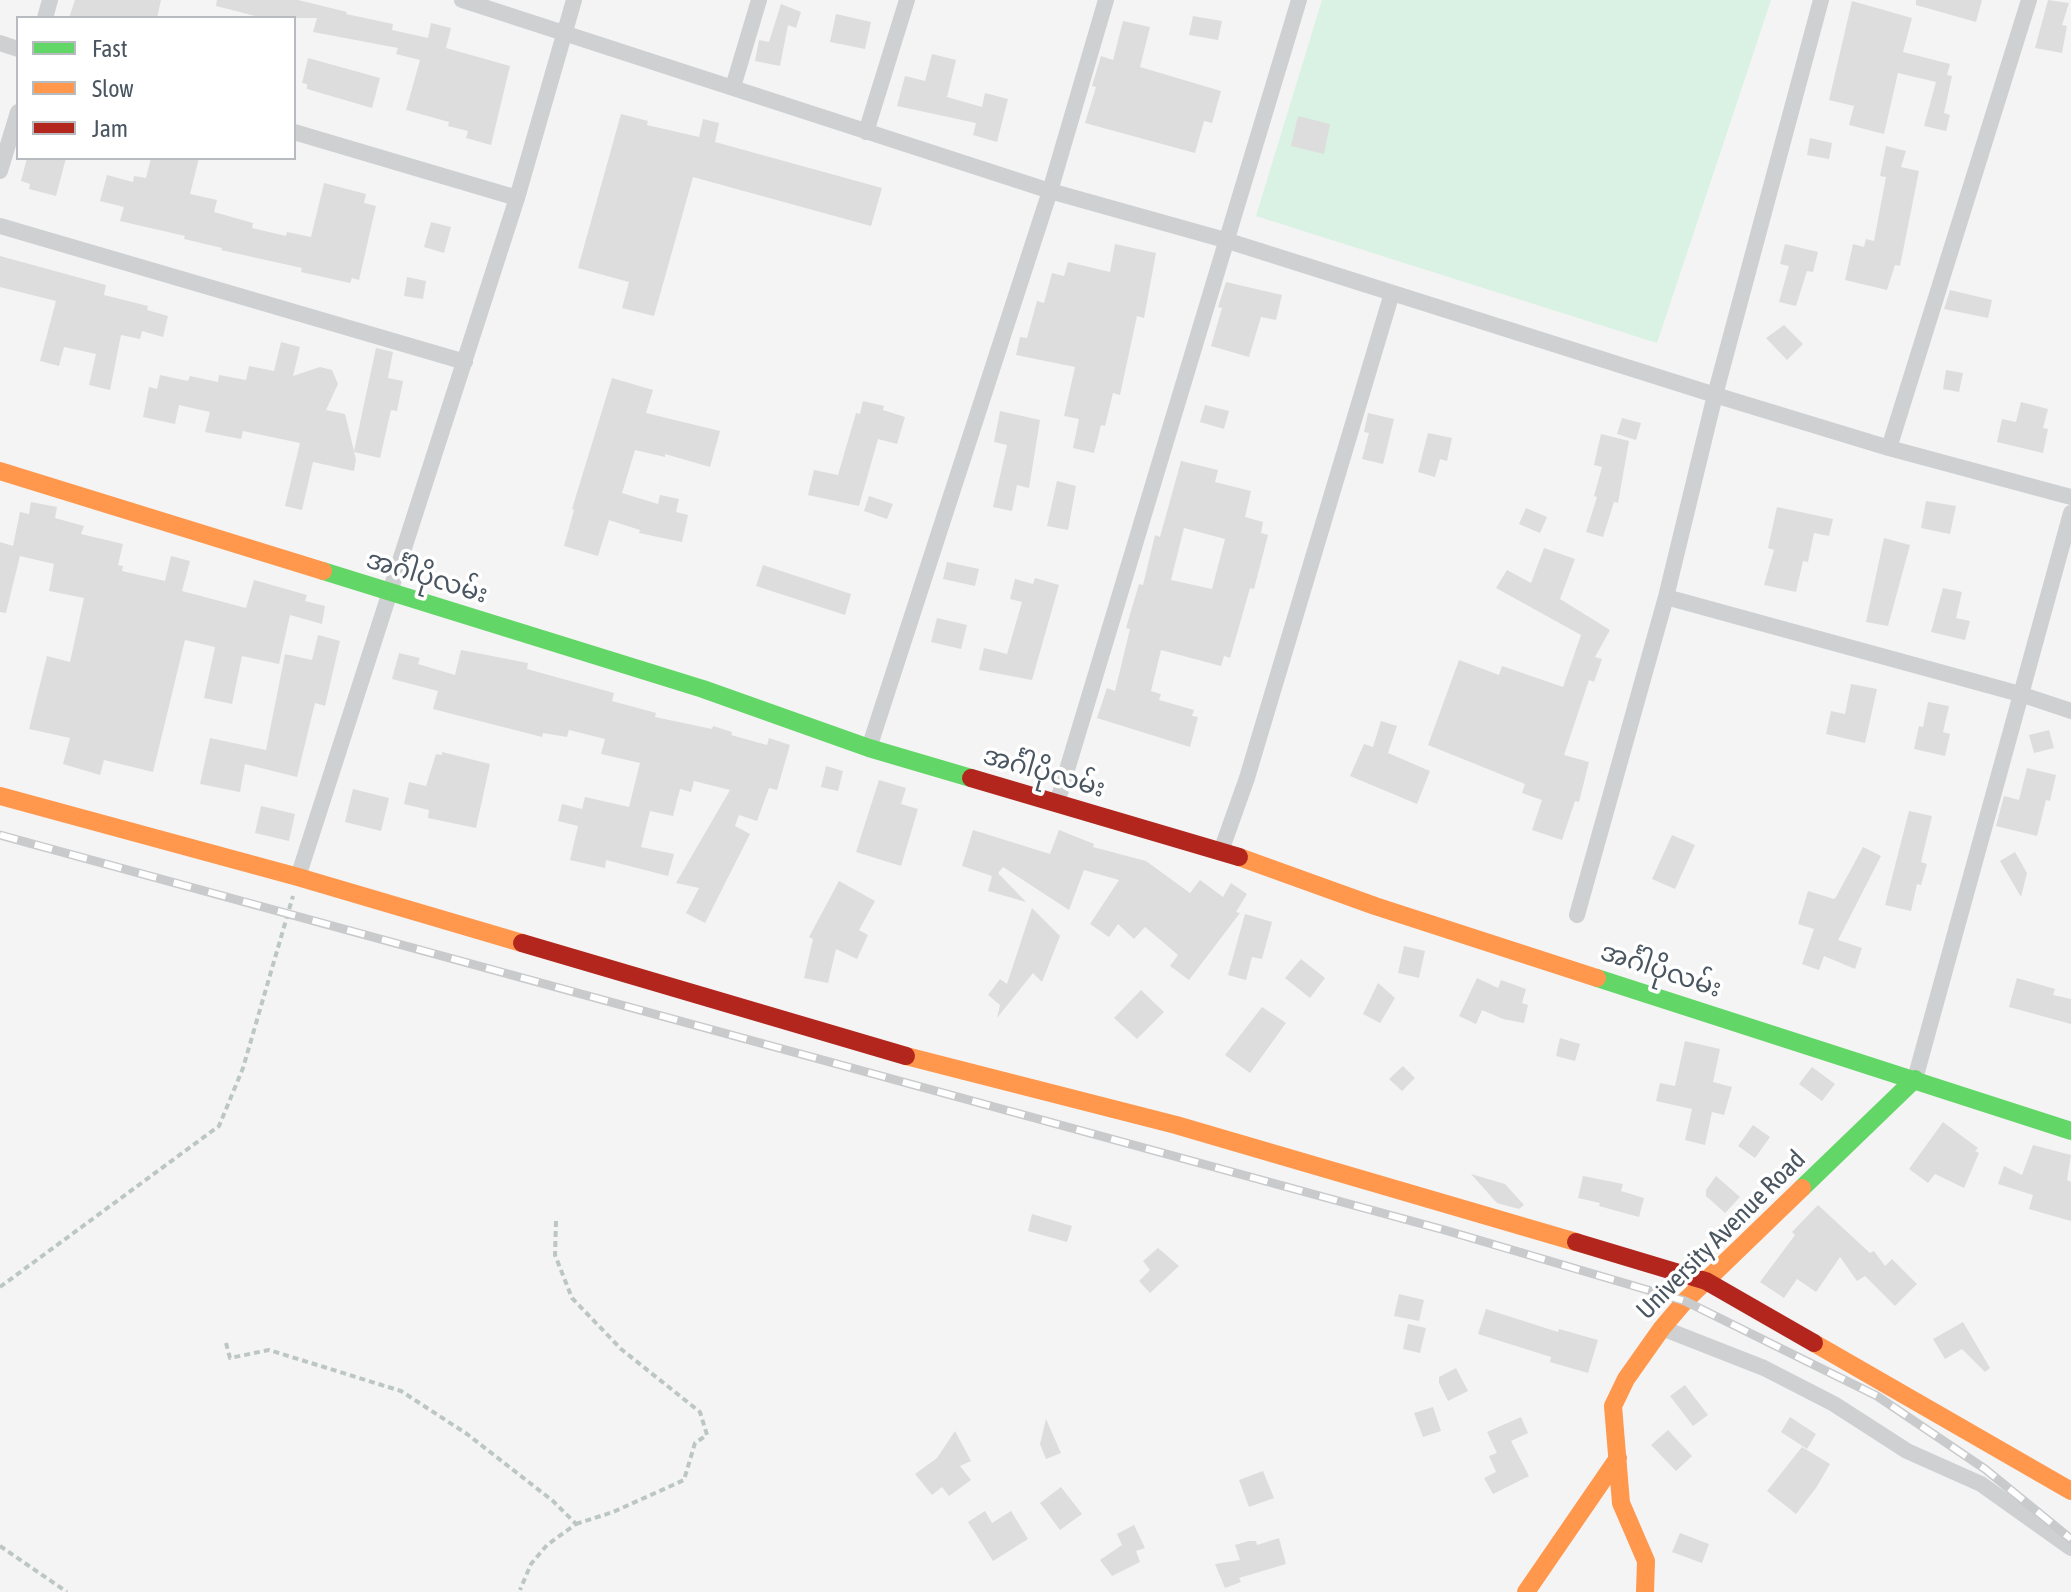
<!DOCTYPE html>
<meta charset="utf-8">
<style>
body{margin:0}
#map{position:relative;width:2071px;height:1592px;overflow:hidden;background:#f4f4f4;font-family:"Asap Condensed",sans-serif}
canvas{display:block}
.legend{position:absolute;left:16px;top:16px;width:280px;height:144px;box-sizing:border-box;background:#fff;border:2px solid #b7bbc0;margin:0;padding:10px 14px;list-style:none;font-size:24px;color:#4a5661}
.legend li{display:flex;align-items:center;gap:16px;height:40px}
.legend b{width:40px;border:2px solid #b7bbc0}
</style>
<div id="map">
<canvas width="2071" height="1592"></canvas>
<ul class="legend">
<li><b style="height:10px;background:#63d668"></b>Fast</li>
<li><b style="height:10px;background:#ff974d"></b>Slow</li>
<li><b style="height:10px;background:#b3261e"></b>Jam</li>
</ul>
</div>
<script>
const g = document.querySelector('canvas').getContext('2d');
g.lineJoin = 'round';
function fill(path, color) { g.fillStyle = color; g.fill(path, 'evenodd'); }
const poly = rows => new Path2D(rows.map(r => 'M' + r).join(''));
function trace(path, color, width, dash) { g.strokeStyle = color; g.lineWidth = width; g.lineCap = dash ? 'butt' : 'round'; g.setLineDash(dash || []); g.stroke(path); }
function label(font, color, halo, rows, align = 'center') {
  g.font = font + ' "Asap Condensed","Noto Sans Myanmar",sans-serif'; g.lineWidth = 7; g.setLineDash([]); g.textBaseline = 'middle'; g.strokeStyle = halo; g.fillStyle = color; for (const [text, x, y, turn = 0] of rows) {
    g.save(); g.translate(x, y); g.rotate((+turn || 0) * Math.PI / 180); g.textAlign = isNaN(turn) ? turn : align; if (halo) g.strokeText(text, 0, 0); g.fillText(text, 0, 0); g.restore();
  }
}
const green = poly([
 [1322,0,1771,0,1657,343,1256,216]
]);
const building = poly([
 [75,0,161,0,157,18,69,18],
 [217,0,298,0,347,12,346,14,393,24,392,30,428,38,431,23,451,28,446,48,510,66,491,145,466,138,468,131,448,126,449,122,406,110,420,60,396,54,398,48,313,32,317,18,263,18,216,6],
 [1916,0,1982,0,1976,22,1916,5],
 [2048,0,2069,3,2062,25,2067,26,2062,53,2035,48],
 [1852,1,1912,18,1903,52,1950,64,1947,75,1952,76,1944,113,1950,115,1946,131,1924,126,1936,82,1898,73,1884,134,1849,125,1854,106,1829,100],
 [781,4,801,12,796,28,788,25,780,66,755,61,759,40,769,42],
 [836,14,871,22,865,49,830,42],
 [1193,16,1222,21,1218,40,1189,35],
 [1123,21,1150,27,1140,67,1221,91,1212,123,1204,121,1195,153,1085,123,1096,87,1092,86,1101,56,1113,60],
 [932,54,956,60,947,97,982,107,985,93,1008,99,997,142,973,135,976,123,897,106,905,76,925,81],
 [308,58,380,78,372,108,307,89,307,84,302,83],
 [621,114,648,121,647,125,699,137,703,119,719,123,715,142,882,188,871,226,693,177,654,316,622,308,629,282,578,268],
 [1298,116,1330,124,1324,154,1291,146],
 [1810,138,1832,143,1829,159,1807,155],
 [1886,146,1906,151,1901,167,1919,171,1900,266,1895,265,1887,290,1845,280,1853,244,1864,247,1866,239,1874,241,1886,177,1880,176],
 [27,158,66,158,56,196,29,189,30,184,21,181],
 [151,158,199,158,190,194,217,200,214,212,253,223,252,228,286,236,287,232,311,237,324,183,366,194,364,203,376,206,359,280,352,278,350,283,301,272,302,268,221,250,222,248,184,239,185,236,120,221,124,207,100,201,107,175,133,182,134,176,146,178],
 [431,222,451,227,444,253,424,247],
 [1115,244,1156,253,1144,318,1137,316,1120,395,1113,393,1105,426,1101,425,1094,453,1073,448,1079,419,1064,416,1075,367,1016,355,1020,337,1027,338,1037,301,1044,303,1052,273,1064,276,1068,262,1110,272],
 [1785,244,1818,252,1813,272,1807,271,1796,306,1779,302,1789,266,1780,264],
 [0,256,106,285,104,295,148,306,147,310,168,316,163,337,142,331,140,339,121,335,110,390,89,385,96,354,64,347,59,366,40,361,56,301,0,287],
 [407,277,426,281,423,299,404,296],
 [1226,282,1282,295,1276,320,1261,317,1249,357,1211,346,1222,308,1218,307],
 [1950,290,1992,300,1988,318,1944,309],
 [1784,325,1803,344,1787,360,1766,338],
 [281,342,300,347,293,376,320,367,332,370,338,384,326,410,345,414,354,451,376,348,393,352,388,378,403,381,397,411,391,410,380,458,354,452,356,460,354,471,313,462,302,510,285,506,300,443,243,431,241,439,205,432,210,412,179,405,175,424,143,417,149,387,157,389,160,375,188,381,190,376,218,382,219,375,246,380,249,366,274,371],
 [1946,370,1963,373,1959,392,1943,389],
 [612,378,653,390,646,413,720,431,710,467,665,454,665,457,635,450,622,493,658,504,660,495,679,499,676,512,688,515,682,542,639,533,640,530,609,520,598,556,564,546,574,510,572,509],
 [863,401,884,406,883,410,905,417,897,444,878,439,859,506,808,495,814,470,838,475,856,413,860,414],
 [2021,402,2048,409,2043,428,2048,429,2043,453,1997,442,2002,419,2016,422],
 [1205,405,1229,411,1224,429,1200,422],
 [1000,411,1040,420,1029,488,1017,485,1012,511,993,507,1007,445,994,442],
 [1368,413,1394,419,1383,464,1362,459,1369,433,1364,432],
 [1622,418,1641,423,1636,440,1617,434],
 [1428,433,1452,438,1447,461,1440,459,1435,477,1418,472],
 [1601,434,1629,441,1618,503,1614,502,1603,537,1586,532,1597,497,1594,496,1602,467,1594,465],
 [1181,461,1218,470,1215,482,1251,491,1245,517,1263,522,1261,533,1268,535,1254,589,1250,588,1230,658,1224,656,1221,666,1161,650,1151,691,1161,694,1159,700,1194,710,1192,716,1198,717,1190,747,1097,718,1107,688,1115,691,1130,629,1126,628,1139,584,1143,585,1155,535,1160,537],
 [1184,528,1225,539,1212,589,1171,580],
 [1057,481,1076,486,1068,530,1047,526],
 [869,496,893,504,887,519,864,511],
 [1926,501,1956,506,1950,534,1921,528],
 [31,502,57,507,55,518,84,526,81,534,123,544,118,565,123,566,122,571,165,581,171,556,190,561,182,591,246,608,254,580,307,595,305,601,325,606,322,624,290,615,279,664,242,656,232,704,204,698,215,647,185,640,153,772,104,760,100,775,63,764,70,738,29,729,47,656,70,662,84,598,49,591,54,564,20,556,6,613,0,612,0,542,13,546,20,512,29,514],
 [1777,507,1833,519,1829,536,1814,533,1808,562,1803,561,1796,592,1764,585,1774,550,1768,548],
 [1526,508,1547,517,1540,533,1519,524],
 [1884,538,1910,545,1888,626,1866,622],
 [1544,548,1575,559,1560,599,1610,630,1595,657,1602,659,1594,682,1589,680,1564,755,1589,762,1579,802,1575,801,1562,840,1532,830,1542,800,1522,793,1525,784,1428,745,1459,660,1499,675,1502,666,1563,687,1581,635,1496,588,1507,570,1531,583],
 [947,562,979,569,975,586,943,579],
 [763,565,851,594,845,615,756,586],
 [1035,578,1059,585,1032,680,979,670,984,648,1007,654,1022,602,1010,599,1015,579,1033,584],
 [1943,588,1962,592,1956,618,1970,621,1965,640,1931,632],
 [937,618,967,625,961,649,931,642],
 [318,635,340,641,325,706,315,703,297,777,245,764,240,792,200,784,210,738,266,750,285,654,312,660],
 [461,650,528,663,527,669,614,693,612,701,656,713,655,717,712,729,713,726,732,732,731,735,767,745,769,738,790,745,777,790,769,788,757,821,739,815,735,826,750,834,705,923,686,913,699,888,676,883,730,790,694,781,691,792,680,789,673,816,650,811,641,847,674,854,668,876,606,860,605,868,570,860,578,826,558,821,562,804,582,809,585,797,629,807,640,763,601,754,605,739,569,730,567,737,543,733,542,737,433,709,438,691,392,679,399,653,420,658,418,664,455,675],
 [1851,684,1877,689,1865,743,1826,734,1831,711,1845,714],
 [1928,702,1949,706,1943,732,1950,734,1945,756,1914,749,1919,726,1923,727],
 [1381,721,1397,726,1388,753,1430,771,1417,804,1350,776,1364,744,1373,747],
 [2049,730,2054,748,2034,753,2029,735],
 [442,752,490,764,476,828,428,818,429,810,404,804,409,782,426,786,436,754,442,755],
 [826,766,843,771,838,791,821,787],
 [2027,768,2056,775,2050,801,2046,800,2037,836,1996,826,2004,796,2019,800],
 [879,780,906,788,901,804,918,809,901,866,856,852],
 [353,789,389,798,381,831,345,822],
 [261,806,295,814,289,841,255,833],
 [1909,811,1932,816,1921,862,1927,864,1921,885,1917,884,1911,911,1885,905],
 [973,830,1050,854,1059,830,1094,844,1093,847,1146,861,1190,893,1200,880,1223,897,1231,883,1247,894,1236,912,1240,913,1189,980,1170,966,1178,955,1145,927,1134,939,1118,924,1109,937,1090,924,1119,880,1084,870,1069,910,1003,867,998,873,1026,902,988,891,992,876,962,866],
 [1672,835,1695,845,1675,889,1652,879],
 [1863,847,1881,856,1838,940,1862,948,1855,969,1824,956,1819,970,1802,964,1814,929,1798,924,1808,891,1834,899,1836,897],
 [2015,852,2027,873,2021,897,2000,861],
 [839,881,875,901,859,930,868,935,857,959,836,949,828,983,804,978,813,939,809,937],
 [1032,908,1060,936,1042,982,1033,973,997,1018,1000,1005,988,995,1000,979,1007,984],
 [1245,914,1272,922,1262,959,1252,957,1246,980,1228,975],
 [1404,946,1425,951,1419,978,1398,973],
 [1301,959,1325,978,1310,998,1285,978],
 [1477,978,1498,988,1501,980,1526,989,1522,1003,1528,1005,1524,1023,1503,1019,1482,1010,1476,1024,1459,1016],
 [2017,978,2055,989,2053,995,2071,999,2071,1024,2009,1007],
 [1378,983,1395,998,1380,1023,1363,1014],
 [1141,990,1164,1012,1137,1039,1114,1018],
 [1262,1007,1286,1023,1250,1073,1225,1055],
 [1560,1038,1580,1044,1575,1061,1556,1056],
 [1685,1041,1720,1049,1713,1082,1732,1087,1724,1115,1712,1112,1705,1145,1685,1140,1692,1109,1656,1101,1660,1083,1675,1086],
 [1403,1066,1415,1078,1402,1091,1389,1079],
 [1812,1067,1835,1084,1822,1101,1799,1084],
 [1943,1122,1978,1148,1975,1151,1979,1153,1964,1188,1935,1174,1928,1183,1909,1169],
 [1753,1125,1770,1137,1755,1158,1738,1146],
 [2033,1145,2071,1155,2067,1180,2071,1182,2071,1221,2029,1209,2033,1195,1998,1184,2004,1166,2022,1175],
 [1471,1174,1505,1184,1524,1205,1519,1209,1497,1203],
 [1583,1176,1623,1184,1621,1191,1644,1198,1639,1217,1599,1206,1600,1203,1578,1198],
 [1716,1176,1740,1197,1725,1213,1706,1196,1706,1190],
 [1818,1205,1870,1253,1874,1251,1885,1266,1892,1259,1917,1284,1895,1306,1865,1276,1857,1281,1840,1257,1816,1292,1797,1279,1784,1298,1760,1282,1795,1235,1792,1232],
 [1032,1214,1072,1226,1067,1242,1028,1231],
 [1158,1248,1179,1266,1150,1293,1139,1281,1150,1270,1143,1261],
 [1399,1294,1424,1300,1419,1321,1394,1316],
 [1486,1309,1558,1332,1559,1329,1598,1340,1588,1373,1550,1362,1551,1357,1478,1334],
 [1963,1322,1990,1368,1985,1372,1962,1349,1945,1359,1933,1339],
 [1408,1324,1426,1328,1420,1353,1403,1349],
 [1456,1368,1468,1391,1448,1401,1439,1383,1439,1377],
 [1685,1385,1708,1415,1693,1426,1670,1396],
 [1433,1407,1441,1431,1423,1437,1414,1413],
 [1521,1417,1528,1433,1511,1441,1529,1476,1493,1494,1484,1478,1496,1472,1489,1456,1497,1453,1487,1432],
 [1790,1417,1816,1434,1807,1449,1781,1432],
 [1046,1419,1061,1453,1046,1459,1040,1444],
 [1668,1430,1692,1456,1676,1471,1651,1445],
 [955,1431,971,1461,960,1466,971,1480,949,1496,942,1487,932,1495,915,1474,937,1458],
 [1802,1447,1830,1464,1816,1488,1796,1514,1767,1491],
 [1263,1471,1274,1498,1249,1507,1239,1480],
 [1061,1487,1082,1514,1060,1530,1040,1503],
 [985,1511,992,1523,1011,1511,1028,1539,993,1561,968,1522],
 [1134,1525,1145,1548,1136,1551,1140,1562,1112,1576,1100,1560,1122,1545,1117,1534],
 [1680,1533,1709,1544,1702,1563,1672,1552],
 [1279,1538,1286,1564,1239,1578,1241,1582,1225,1588,1215,1564,1240,1560,1235,1545,1249,1541,1256,1541,1257,1545]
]);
const path = poly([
 [556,1221,555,1255,572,1298,621,1349,700,1412,707,1435,695,1443,684,1480,613,1512,576,1524],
 [0,1287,219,1126,243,1068,293,896],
 [226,1343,230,1358,269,1350,401,1391,467,1434,553,1501,576,1524,547,1545,531,1564,520,1590],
 [0,1546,67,1592]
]);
const street = poly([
 [462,0,1050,191,1225,240,1715,395,1889,448,2071,497],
 [45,18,50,0],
 [0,43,18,49],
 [733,87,759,0],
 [294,132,517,198],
 [866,132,907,0],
 [0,171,18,112],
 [0,226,465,362],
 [1889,448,2029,0],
 [1666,597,2020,694,2071,711],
 [869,748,1050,191,1106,0],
 [1057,803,1299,0],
 [1221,851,1247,778,1392,293],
 [298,877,517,198,574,0],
 [1577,915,1666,597,1715,395,1821,0],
 [1915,1079,2071,513],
 [1662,1328,1764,1368,1834,1404,1907,1451,1981,1484,2071,1548]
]);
const fast = poly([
 [323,571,703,689,869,748,971,778],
 [1597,978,2071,1131],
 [1802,1188,1915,1079]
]);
const slow = poly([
 [0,471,323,571],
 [0,796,298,877,522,943],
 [1239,857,1375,906,1597,978],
 [906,1056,1176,1125,1576,1242],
 [1814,1343,2071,1491],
 [1526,1592,1618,1458],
 [1645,1592,1646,1561,1621,1503,1613,1406,1626,1379,1662,1328,1685,1301,1802,1188]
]);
const jam = poly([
 [971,778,1239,857],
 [522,943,906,1056],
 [1576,1242,1706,1281,1814,1343]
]);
const rail = poly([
 [0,835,1448,1231,1685,1301,1877,1396,1985,1469,2071,1539]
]);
const streetNames = [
 ["အင်္ဂါပိုလမ်း",427,577,17],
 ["အင်္ဂါပိုလမ်း",1044,772,16],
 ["အင်္ဂါပိုလမ်း",1661,970,18],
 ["University Avenue Road",1721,1235,-45]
];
fill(green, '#d9f2e3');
fill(building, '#ddddde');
trace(path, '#bcc7c4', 4, [6, 4]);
trace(street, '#ced0d2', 16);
trace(fast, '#63d668', 18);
trace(slow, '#ff974d', 18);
trace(jam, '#b3261e', 18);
trace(rail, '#c9cacc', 9);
trace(rail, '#fff', 6, [18]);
label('26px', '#4a5661', '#fff', streetNames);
</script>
